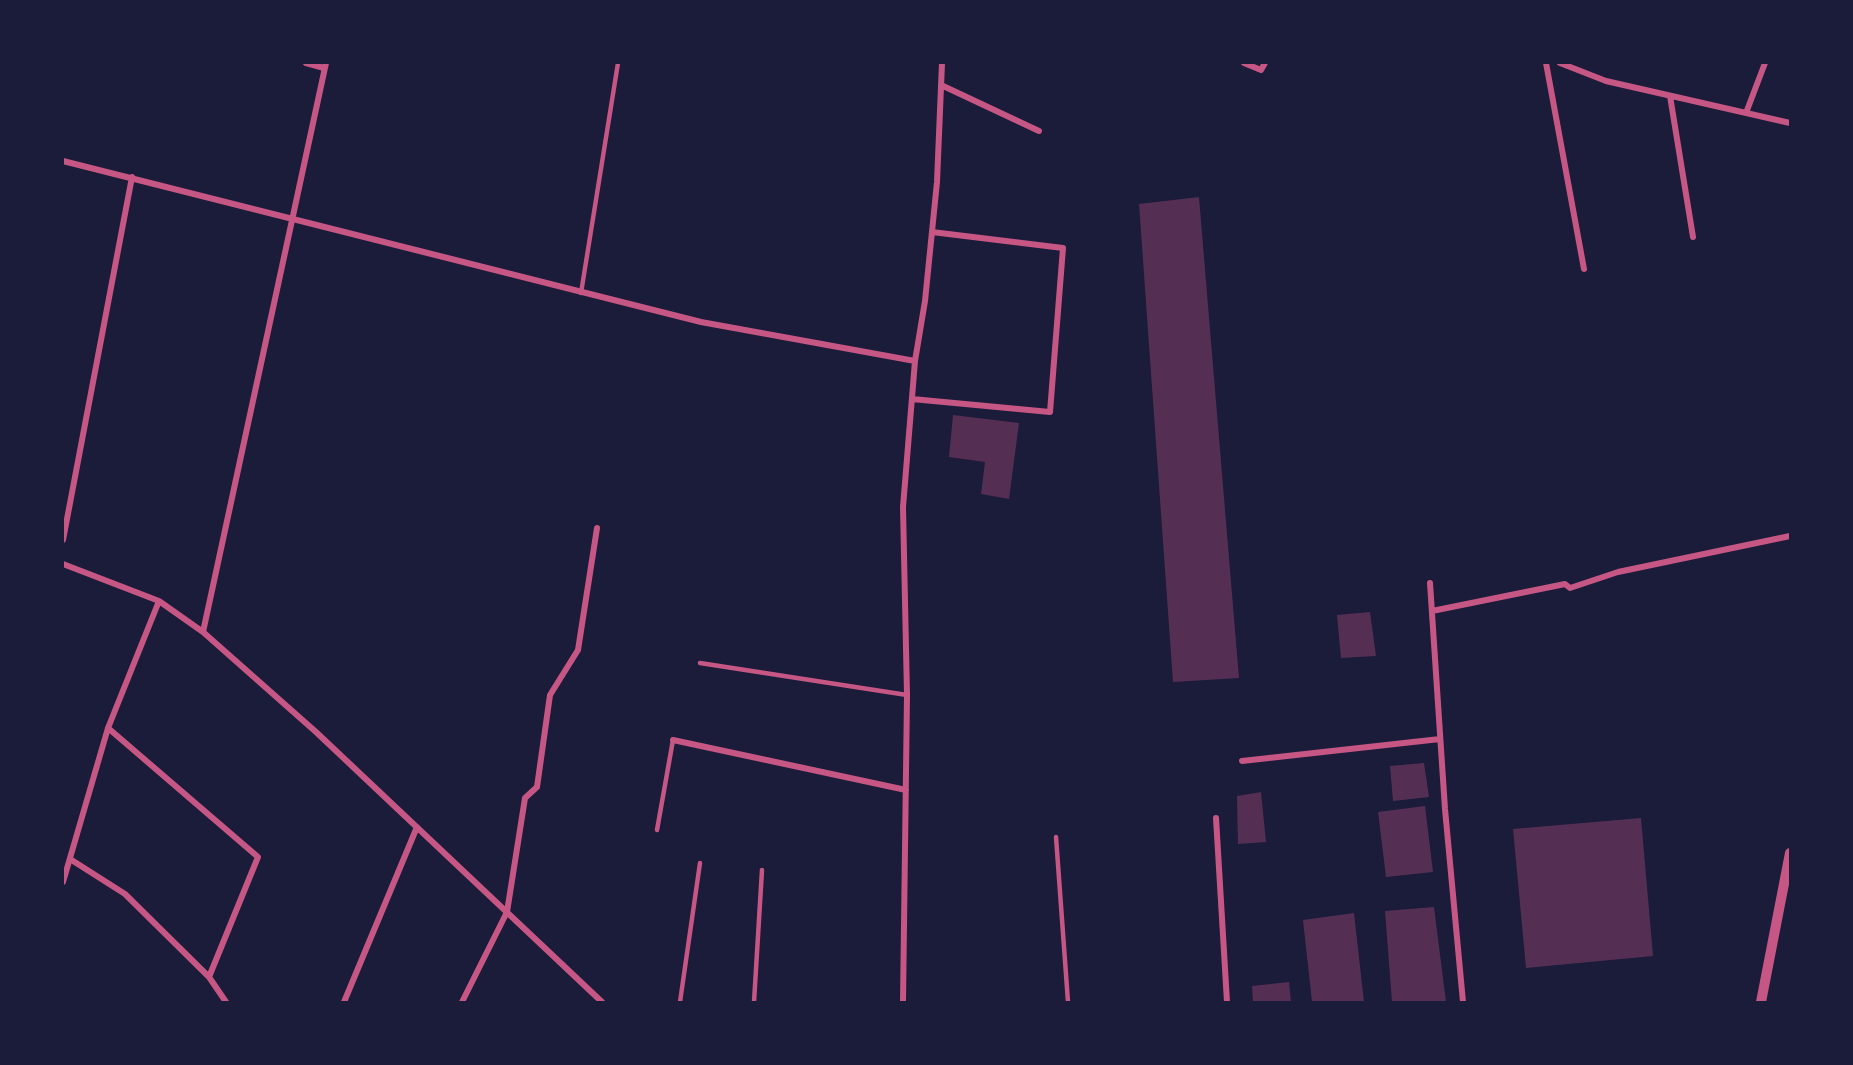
<!DOCTYPE html>
<style>
body{margin:0}
#map{position:relative;width:1853px;height:1065px;overflow:hidden;background:#1b1b3a;font-family:Cabin,sans-serif}
canvas{display:block}
.frame{position:absolute;inset:0;border:64px solid #1b1b3a;pointer-events:none}
</style>
<div id="map">
<canvas width="1853" height="1065"></canvas>
<div class="frame"></div>
</div>
<script>
const g = document.querySelector('canvas').getContext('2d');
g.lineJoin = 'round';
function fill(path, color) { g.fillStyle = color; g.fill(path, 'evenodd'); }
const poly = rows => new Path2D(rows.map(r => 'M' + r).join(''));
function trace(path, color, width, dash) { g.strokeStyle = color; g.lineWidth = width; g.lineCap = dash ? 'butt' : 'round'; g.setLineDash(dash || []); g.stroke(path); }
const building = poly([
 [1199,197,1239,678,1173,682,1139,204],
 [953,415,1019,423,1009,499,981,494,985,462,949,457],
 [1370,612,1376,656,1341,658,1337,615],
 [1424,763,1429,797,1393,801,1390,766],
 [1261,792,1266,842,1238,844,1237,796],
 [1425,806,1433,872,1386,877,1378,812],
 [1641,818,1653,956,1526,968,1513,829],
 [1434,907,1446,1002,1392,1002,1385,911],
 [1354,913,1364,1002,1312,1002,1303,920],
 [1289,982,1291,1002,1253,1002,1252,986]
]);
const service = poly([
 [581,293,618,63],
 [700,663,907,695],
 [657,830,673,740],
 [1056,837,1068,1002],
 [680,1002,700,863],
 [754,1002,762,870]
]);
const minor = poly([
 [306,63,324,68],
 [1244,63,1261,70,1265,63],
 [1546,63,1584,269],
 [1560,63,1606,81,1790,123],
 [941,85,1039,131],
 [1670,96,1693,237],
 [1746,113,1765,63],
 [63,161,701,322,915,361],
 [912,399,1050,412,1063,248,932,232],
 [63,540,132,177],
 [63,564,159,601,203,632,316,732,602,1002],
 [1430,583,1445,809,1463,1002],
 [1432,611,1565,584,1570,588,1618,572,1790,536],
 [203,632,326,63],
 [108,728,258,857,209,977],
 [673,740,906,790],
 [1242,761,1440,739],
 [1216,818,1227,1002],
 [70,859,125,894,209,977,226,1002],
 [63,882,108,728,159,601],
 [344,1002,417,827],
 [462,1002,507,912,525,798,537,787,550,695,578,650,597,528],
 [903,1002,907,695,903,507,915,361,925,301,937,182,942,63]
]);
const tertiary = poly([
 [1761,1002,1790,853]
]);
fill(building, '#542f53');
trace(service, '#c65784', 4.5);
trace(minor, '#c65784', 6);
trace(tertiary, '#c65784', 10);
</script>
